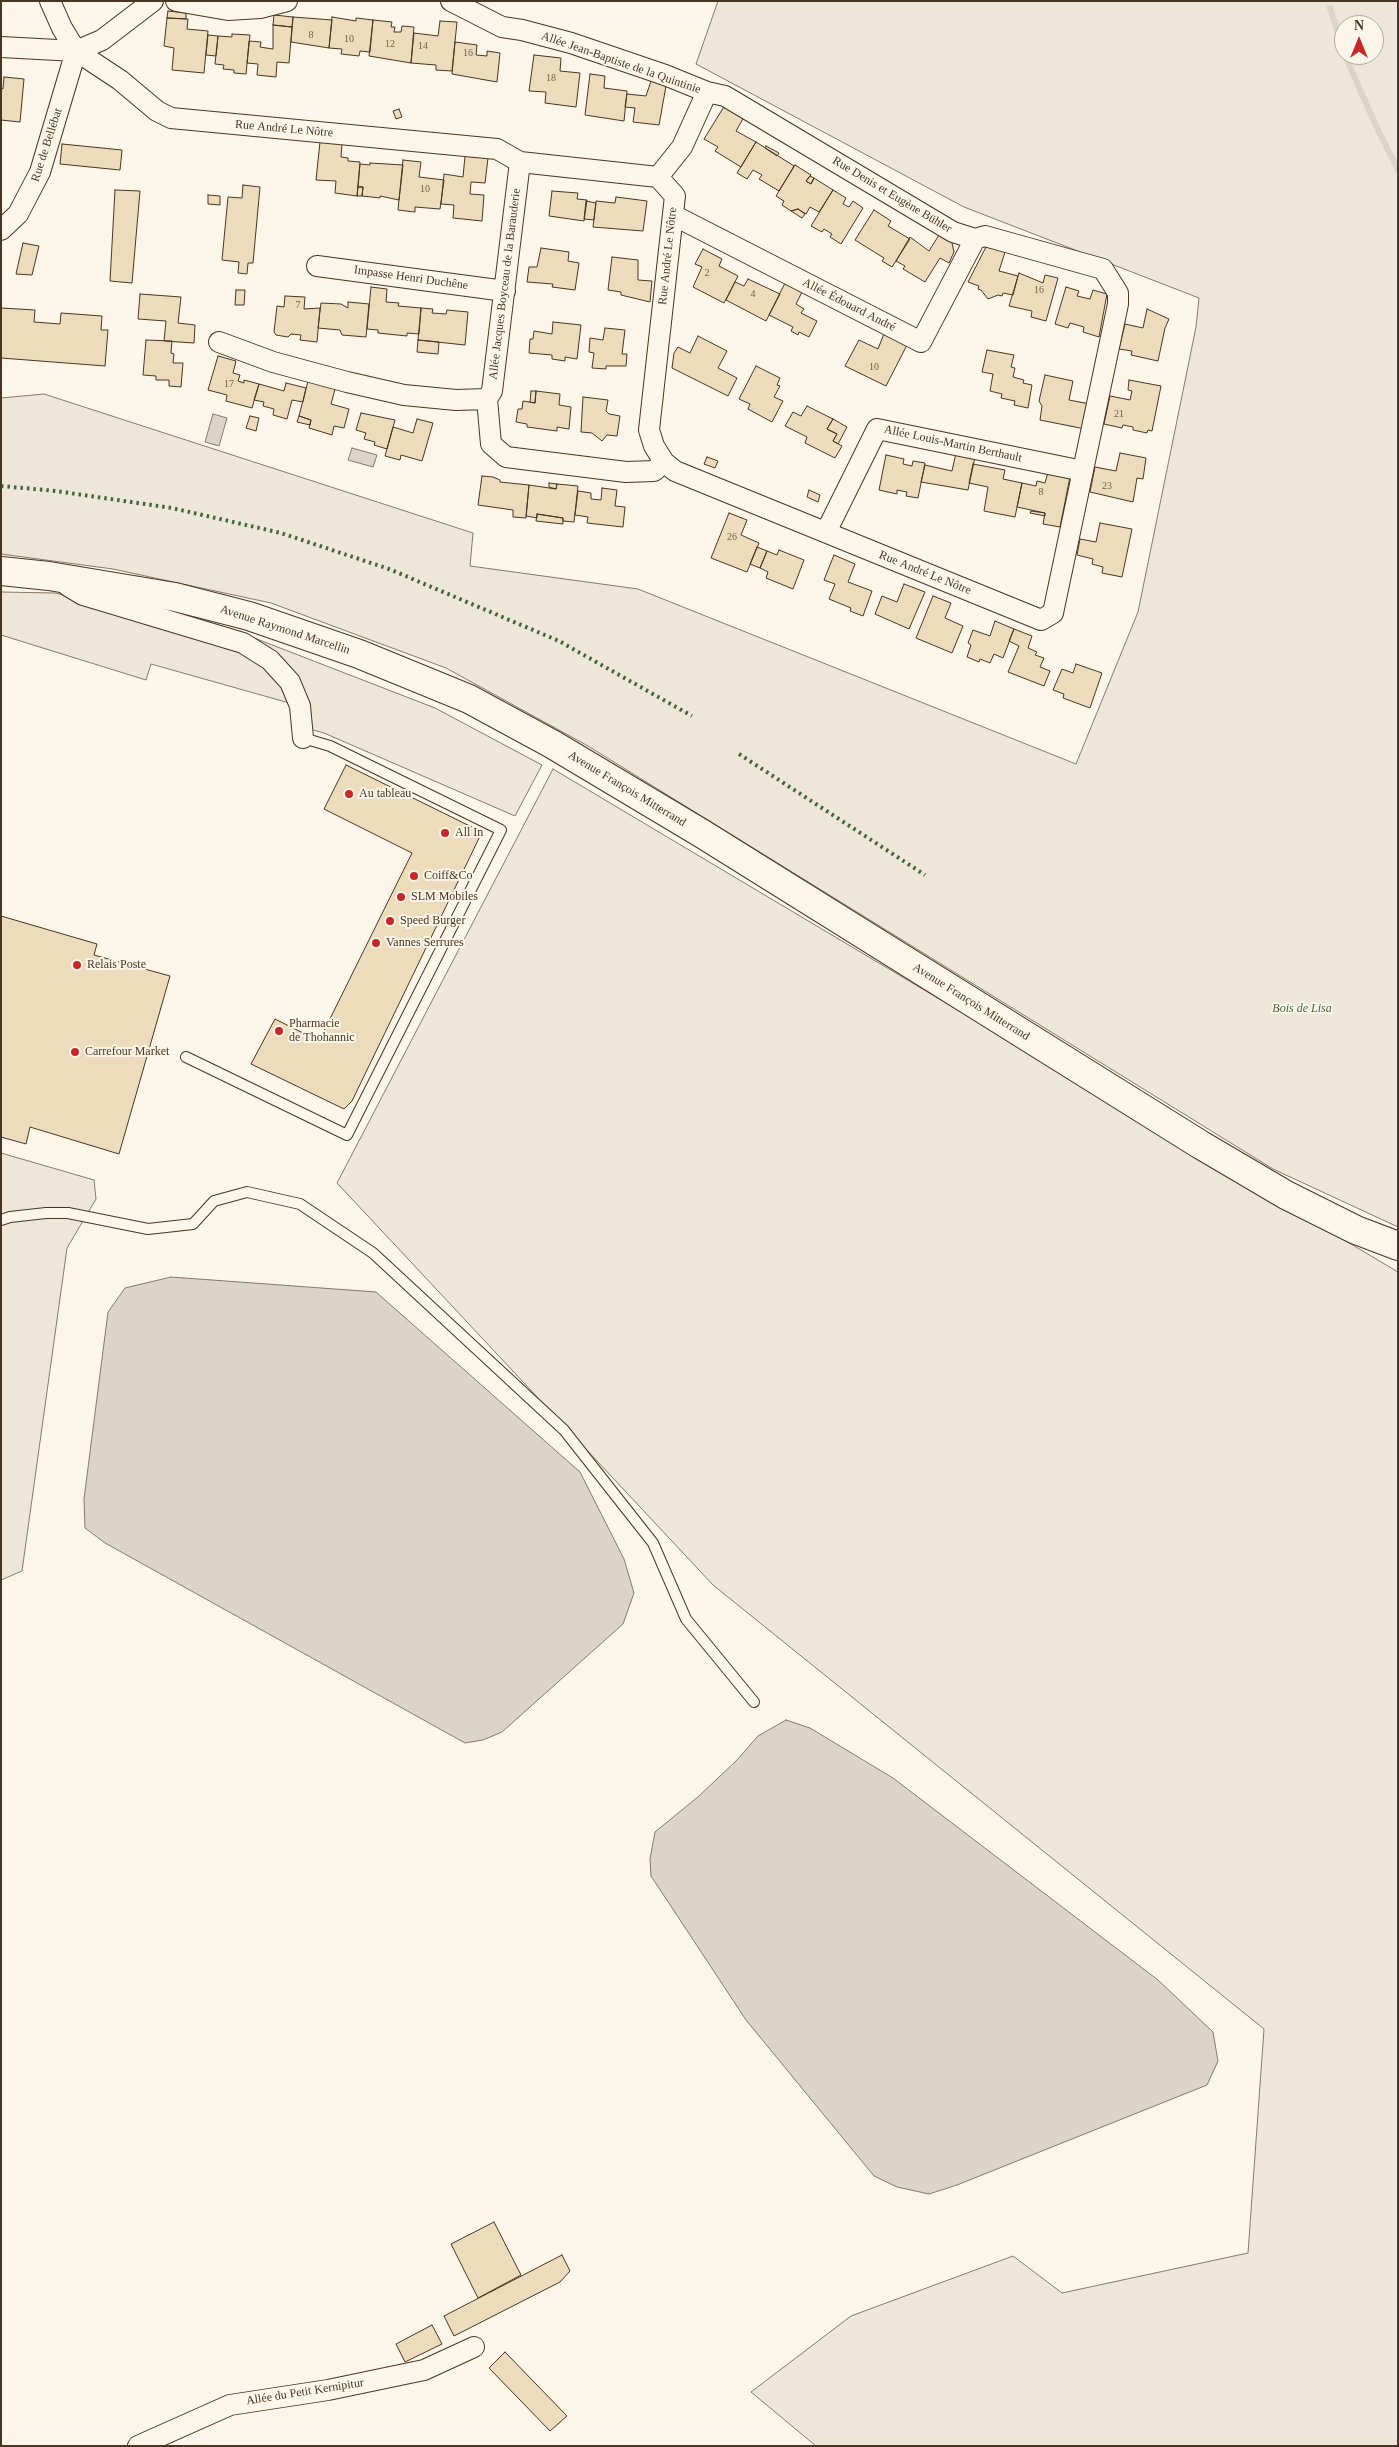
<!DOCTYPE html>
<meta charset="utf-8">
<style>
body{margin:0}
#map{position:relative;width:1399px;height:2447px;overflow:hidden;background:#fbf6e9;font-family:Georgia,serif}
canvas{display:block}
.frame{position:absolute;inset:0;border:2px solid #4a3520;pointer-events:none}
.north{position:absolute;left:1334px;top:15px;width:50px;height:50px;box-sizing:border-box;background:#fbf6e9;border:1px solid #b4a999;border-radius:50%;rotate:0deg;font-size:14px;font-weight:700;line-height:20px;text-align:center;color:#4a3520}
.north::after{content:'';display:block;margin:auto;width:18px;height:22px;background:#c62828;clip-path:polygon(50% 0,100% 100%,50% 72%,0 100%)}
</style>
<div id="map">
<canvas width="1399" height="2447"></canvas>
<div class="frame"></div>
<div class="north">N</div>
</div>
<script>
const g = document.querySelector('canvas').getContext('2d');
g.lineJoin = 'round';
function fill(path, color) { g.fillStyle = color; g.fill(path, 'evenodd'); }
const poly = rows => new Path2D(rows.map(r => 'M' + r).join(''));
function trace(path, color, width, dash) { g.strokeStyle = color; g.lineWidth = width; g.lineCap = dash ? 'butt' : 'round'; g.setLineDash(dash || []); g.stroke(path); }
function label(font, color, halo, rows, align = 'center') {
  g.font = font + ' Georgia,serif'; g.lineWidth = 4; g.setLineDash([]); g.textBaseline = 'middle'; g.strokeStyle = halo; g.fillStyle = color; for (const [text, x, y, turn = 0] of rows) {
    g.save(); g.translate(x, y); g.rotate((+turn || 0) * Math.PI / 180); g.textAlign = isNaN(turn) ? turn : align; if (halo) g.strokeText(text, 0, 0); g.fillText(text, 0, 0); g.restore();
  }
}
const green = poly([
 [718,1,1398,1,1398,1227,1273,1169,588,746,446,668,271,603,113,569,1,554,1,398,44,394,473,533,470,566,638,589,1076,764,1138,612,1196,327,1199,298,964,207,696,64,718,1],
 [1344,25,1374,25,1374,55,1344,55,1344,25],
 [1,592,55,593,231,629,435,708,542,765,515,816,324,733,296,725,300,706,151,664,146,680,1,635,1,592],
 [553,769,1398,1272,1398,2446,816,2446,751,2392,851,2316,1013,2256,1062,2293,1248,2253,1264,2029,713,1585,337,1183,553,769],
 [1,1153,94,1180,96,1199,67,1248,22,1571,1,1580,1,1153]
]);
const water = poly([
 [213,414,227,418,219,446,205,442,213,414],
 [352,448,377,455,373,467,348,460,352,448],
 [171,1277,376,1292,580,1472,624,1559,634,1593,623,1624,502,1732,483,1740,465,1743,105,1543,85,1528,84,1499,108,1312,125,1288,171,1277],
 [786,1720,810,1728,893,1778,1158,1980,1213,2032,1218,2061,1207,2085,957,2185,929,2194,897,2187,874,2176,746,2020,651,1876,650,1859,655,1832,699,1796,736,1761,758,1736,786,1720]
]);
const stream = poly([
 [1330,8,1344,51],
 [1345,55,1376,126,1398,170]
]);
const building = poly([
 [168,11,186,13,186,19,167,18,168,11],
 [274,15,293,17,292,27,273,25,274,15],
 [293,17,332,20,329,48,291,42,293,17],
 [332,17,356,21,356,18,373,20,370,52,360,51,359,56,341,54,342,49,329,48,332,17],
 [167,18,188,19,187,29,208,31,204,73,172,70,174,48,164,46,167,18],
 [373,20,392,22,391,27,395,27,394,32,401,32,402,26,414,27,411,63,369,56,373,20],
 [440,21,457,22,452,71,436,70,436,65,411,63,414,33,438,36,440,21],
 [273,25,292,27,289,63,277,62,276,77,257,75,258,64,247,63,249,41,261,42,260,47,273,49,273,25],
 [232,34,250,35,246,74,234,73,234,70,223,69,224,65,215,64,218,36,232,37,232,34],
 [208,35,218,36,216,56,206,55,208,35],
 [455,42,477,45,476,55,487,56,487,51,500,53,497,82,452,74,455,42],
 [534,55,561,58,560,71,580,73,576,107,545,103,546,92,529,91,534,55],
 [590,74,605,76,604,88,627,91,624,121,585,115,590,74],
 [4,77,24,79,20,122,1,120,1,88,3,89,4,77],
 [651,81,666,86,659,125,633,122,635,108,625,107,627,94,646,96,651,81],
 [725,105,744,117,736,131,756,142,741,167,715,151,718,147,704,139,725,105],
 [399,109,402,117,396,119,393,111,399,109],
 [320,142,342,144,341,157,348,158,348,161,360,162,357,196,335,193,336,181,316,180,320,142],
 [756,142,794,166,779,191,759,179,762,175,753,170,747,179,737,173,756,142],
 [62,144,122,150,120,170,60,164,62,144],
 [766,146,779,153,777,156,765,148,766,146],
 [465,156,488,158,485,183,471,182,470,194,484,195,482,221,453,218,454,205,441,204,444,174,463,177,465,156],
 [403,160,421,162,419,177,444,180,440,209,415,207,415,212,398,210,403,160],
 [370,163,403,165,399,200,380,196,380,198,362,196,363,187,358,187,360,164,370,165,370,163],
 [795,165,811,175,806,181,811,184,814,178,833,190,819,212,810,207,806,214,798,209,791,211,782,205,784,201,776,196,795,165],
 [810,176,814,178,811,184,806,181,810,176],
 [243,185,260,187,253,263,248,263,247,274,238,273,239,262,222,260,228,197,242,198,243,185],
 [358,187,363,187,362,196,357,196,358,187],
 [115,190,140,191,132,283,110,281,115,190],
 [833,190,846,198,843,204,849,207,853,201,863,208,841,244,830,237,832,234,824,229,822,232,811,226,833,190],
 [552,191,578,193,577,199,587,200,584,221,549,216,552,191],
 [208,195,220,196,220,205,208,204,208,195],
 [616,197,647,201,643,231,593,227,596,201,615,203,616,197],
 [586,201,596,203,594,220,584,219,586,201],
 [798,209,805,214,802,218,791,211,798,209],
 [874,210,891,221,888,226,910,239,892,267,882,261,884,258,855,240,874,210],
 [939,235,952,243,954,252,949,263,940,258,925,282,903,269,905,266,896,261,910,237,929,251,939,235],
 [23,243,39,246,32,275,16,274,23,243],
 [986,247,1005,252,999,271,1018,276,1013,295,1003,293,1002,296,998,295,988,299,981,290,978,289,979,286,968,282,986,247],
 [541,248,569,252,568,261,579,263,575,290,552,287,553,284,527,282,529,267,537,267,541,248],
 [703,249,722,259,719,266,738,276,724,303,693,287,702,267,695,264,703,249],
 [612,257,638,260,638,280,652,281,650,302,621,295,621,292,608,290,612,257],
 [1019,273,1043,283,1045,275,1058,278,1046,321,1031,317,1032,311,1009,306,1019,273],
 [748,279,780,294,766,321,726,300,735,282,744,286,748,279],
 [786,281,803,290,796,304,804,309,801,313,817,321,809,337,799,332,798,335,791,331,793,327,769,315,786,281],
 [371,287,387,289,386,302,399,303,398,306,421,308,419,334,407,333,407,336,378,333,378,330,367,329,371,287],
 [1066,287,1079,291,1077,296,1090,299,1093,290,1107,294,1099,337,1083,332,1084,327,1070,323,1068,328,1055,324,1066,287],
 [236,290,245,290,244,305,235,305,236,290],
 [140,294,181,297,178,323,195,325,194,343,164,341,166,321,138,319,140,294],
 [285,296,305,297,304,309,320,308,317,342,300,340,301,335,291,334,288,337,276,335,274,332,277,306,284,307,285,296],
 [348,302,369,304,366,337,342,335,340,330,318,328,321,303,341,304,348,308,348,302],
 [1,308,35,310,34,322,60,324,61,313,102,316,101,330,108,330,105,366,1,358,1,308],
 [421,308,433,309,432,313,446,314,447,310,468,312,465,345,418,340,421,308],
 [1147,309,1169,319,1165,328,1158,361,1131,355,1132,351,1119,349,1125,324,1143,328,1147,309],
 [553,322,581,325,577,359,565,357,565,361,552,359,552,355,529,353,530,339,533,339,534,331,552,334,553,322],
 [605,328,625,330,622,354,627,354,626,366,606,366,606,369,592,368,594,353,589,352,590,338,603,340,605,328],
 [885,331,908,343,886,386,845,366,859,340,878,349,885,331],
 [698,336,727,351,718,368,737,378,728,396,672,368,674,353,678,347,690,353,698,336],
 [146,340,172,341,171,353,174,354,173,363,183,363,181,387,169,386,169,380,156,380,156,376,143,375,146,340],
 [418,340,439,342,438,354,417,352,418,340],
 [987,350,1014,355,1011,367,1015,368,1013,377,1024,380,1023,383,1032,385,1028,408,1014,405,1015,401,1001,398,1002,394,990,391,993,374,982,372,987,350],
 [218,356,236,361,233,373,240,375,238,381,244,383,244,380,259,384,252,408,226,401,227,395,208,390,218,356],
 [756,366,780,378,777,385,780,386,774,397,783,401,772,422,748,409,750,404,739,399,756,366],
 [1045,375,1073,381,1069,400,1090,404,1085,429,1040,420,1042,406,1039,401,1045,375],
 [1129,380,1161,386,1152,431,1148,430,1147,433,1133,430,1133,427,1123,425,1122,428,1104,424,1110,396,1130,400,1132,391,1128,390,1129,380],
 [308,381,335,389,331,404,349,409,344,428,334,426,332,435,309,428,311,420,299,416,308,381],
 [286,383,306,388,303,402,292,400,287,419,273,415,274,409,263,406,264,402,254,400,259,384,284,391,286,383],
 [531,391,536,391,535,403,530,402,531,391],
 [536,391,560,394,559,405,571,407,569,429,557,427,557,431,527,427,527,424,516,422,518,409,522,409,523,401,535,403,536,391],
 [583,397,608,400,606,411,609,414,620,416,617,436,607,435,602,441,592,433,581,432,583,397],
 [807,406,833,419,827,429,837,434,833,441,842,446,835,458,805,443,807,437,785,426,793,412,801,416,807,406],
 [361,413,395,420,387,449,374,445,375,442,364,439,366,433,356,430,361,413],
 [250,416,259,418,256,431,246,428,250,416],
 [299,416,311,420,310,425,297,422,299,416],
 [417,419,433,423,422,461,401,455,400,460,385,456,393,427,413,433,417,419],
 [833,419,847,427,838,444,833,441,837,434,827,429,833,419],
 [956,453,975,457,968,490,921,482,925,465,952,471,956,453],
 [1120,453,1146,458,1143,479,1137,478,1133,502,1090,492,1095,467,1116,471,1120,453],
 [886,455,904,459,903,464,912,466,913,461,925,463,918,498,906,496,907,492,897,490,897,494,879,490,886,455],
 [707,457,718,461,715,468,704,464,707,457],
 [973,464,1005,470,1003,479,1022,483,1015,517,984,511,988,487,969,483,973,464],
 [1048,472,1070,477,1060,527,1043,524,1045,513,1017,507,1022,483,1036,486,1037,481,1045,483,1048,472],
 [482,476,493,477,500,480,500,482,529,485,526,518,513,517,513,510,478,505,482,476],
 [549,483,557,484,556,489,549,487,549,483],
 [557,484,578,486,574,522,563,521,563,518,537,514,537,518,526,516,529,485,556,489,557,484],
 [602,488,617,490,615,506,625,507,623,527,587,523,588,517,575,515,578,491,591,493,591,499,601,500,602,488],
 [809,490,820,495,818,502,807,497,809,490],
 [1031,511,1045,513,1045,516,1030,513,1031,511],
 [729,513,747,520,741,535,759,543,747,572,711,558,729,513],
 [537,514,563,518,563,524,536,521,537,514],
 [1100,523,1132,529,1122,577,1102,573,1103,567,1092,564,1093,559,1077,555,1080,539,1096,542,1100,523],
 [757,547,767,551,760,568,750,564,757,547],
 [779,550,804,560,793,589,766,578,768,572,760,568,767,551,777,555,779,550],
 [834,555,855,564,848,582,872,591,863,616,850,611,851,608,829,599,835,584,824,580,834,555],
 [904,584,925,592,909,629,875,614,882,596,897,602,904,584],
 [933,596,951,603,945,618,963,626,952,653,916,638,933,596],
 [995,621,1014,629,1003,658,994,654,990,663,980,659,979,662,967,657,971,645,968,643,973,630,990,636,995,621],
 [1014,629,1032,636,1028,648,1037,652,1035,655,1044,658,1040,667,1050,671,1044,686,1008,672,1019,646,1009,641,1014,629],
 [1076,664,1102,673,1090,708,1063,698,1064,694,1053,690,1062,669,1073,673,1076,664],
 [346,765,482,832,352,1101,344,1109,251,1064,275,1019,319,1041,412,853,324,809,346,765],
 [1,916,97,944,94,955,170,976,119,1154,30,1127,26,1144,1,1137,1,916],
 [494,2222,521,2275,478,2298,451,2244,494,2222],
 [562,2255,570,2271,560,2282,454,2336,444,2316,562,2255],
 [432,2325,442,2344,405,2362,396,2344,432,2325],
 [505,2352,567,2416,550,2431,489,2368,505,2352]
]);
const lane = poly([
 [186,1057,347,1135,501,830,330,746,303,738],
 [1,1220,10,1217,46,1213,68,1213,148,1229,193,1224,214,1201,247,1192,300,1204,373,1253,564,1430,653,1543,686,1619,754,1702]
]);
const street = poly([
 [50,1,62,28,76,51,102,40,153,1],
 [176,1,228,10,260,8,287,1],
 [451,1,502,27,522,30,571,43,665,75,707,92],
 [1,47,76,51],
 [76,51,120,80,157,111,171,118,497,149,520,162,658,177,675,196,649,430,654,446,664,462,675,471,1041,620,1053,613,1118,304,1118,293,1103,269,985,236,975,239,953,232,725,96,707,92,682,147,658,177],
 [673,215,921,342,975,239],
 [1,230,18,214,40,172,76,51],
 [317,266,505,291],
 [219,342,273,362,347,382,404,395,456,400,487,399,492,391,520,162],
 [487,399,491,444,506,457,626,472,654,471,664,462],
 [826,532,877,429,1083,471],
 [68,586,83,595,243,643,270,660,290,682,300,706,303,738],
 [138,2446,230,2405,328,2390,424,2370,474,2347]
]);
const secondary = poly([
 [1,571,49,576,175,597,249,616,359,654,469,699,552,744,701,833,1201,1145,1286,1195,1356,1230,1398,1246]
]);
const hedge = poly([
 [1,486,56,491,172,508,281,533,389,569,559,641,692,716],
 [739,754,925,875]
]);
const markers = [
 [349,794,5,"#c62828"],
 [445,833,5,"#c62828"],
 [414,876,5,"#c62828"],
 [401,897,5,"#c62828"],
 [390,921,5,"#c62828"],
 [376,943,5,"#c62828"],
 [77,965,5,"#c62828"],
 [279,1031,5,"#c62828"],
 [75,1052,5,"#c62828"]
];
const numberNames = [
 ["8",311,35],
 ["10",349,39],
 ["12",390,44],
 ["14",423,46],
 ["16",468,53],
 ["18",551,78],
 ["10",425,189],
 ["2",707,273],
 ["16",1039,290],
 ["4",753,294],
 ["7",298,305],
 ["10",874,367],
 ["17",229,384],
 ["21",1119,414],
 ["23",1107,486],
 ["8",1041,492],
 ["26",732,537]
];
const streetNames = [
 ["Allée Jean-Baptiste de la Quintinie",621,63,19],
 ["Rue André Le Nôtre",284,129,5],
 ["Rue de Bellébat",47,145,-72],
 ["Rue Denis et Eugène Bühler",892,195,31],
 ["Rue André Le Nôtre",668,256,-84],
 ["Impasse Henri Duchêne",411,278,8],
 ["Allée Jacques Boyceau de la Barauderie",505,284,-83],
 ["Allée Édouard André",849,305,27],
 ["Allée Louis-Martin Berthault",953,444,12],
 ["Rue André Le Nôtre",925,573,22],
 ["Avenue Raymond Marcellin",285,630,18],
 ["Avenue François Mitterrand",627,789,31],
 ["Avenue François Mitterrand",971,1002,32],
 ["Allée du Petit Kernipitur",305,2392,-9]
];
const poiNames = [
 ["Au tableau",359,794],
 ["All In",455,833],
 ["Coiff&Co",424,876],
 ["SLM Mobiles",411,897],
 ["Speed Burger",400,921],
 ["Vannes Serrures",386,943],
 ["Relais Poste",87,965],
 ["Pharmacie",289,1024],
 ["de Thohannic",289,1038],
 ["Carrefour Market",85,1052]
];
const parkNames = [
 ["Bois de Lisa",1302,1009]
];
fill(green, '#ede6d9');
trace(green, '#887966', 1);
fill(water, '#dcd4c6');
trace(water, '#887966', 1);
trace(stream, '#dcd4c6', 6);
fill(building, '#ecdcbc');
trace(building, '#4a3520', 1);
trace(lane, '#4a3520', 12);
trace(street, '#4a3520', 22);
trace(secondary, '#4a3520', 30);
trace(lane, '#fbf6e9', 10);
trace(street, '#fbf6e9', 20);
trace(secondary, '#fbf6e9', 28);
trace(hedge, '#436837', 4, [2.5, 4]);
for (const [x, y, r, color] of markers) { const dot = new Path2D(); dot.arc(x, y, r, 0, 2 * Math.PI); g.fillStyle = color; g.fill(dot); trace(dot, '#fbf6e9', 2); }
label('10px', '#725f47', null, numberNames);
label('12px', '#4a3520', '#fbf6e9', streetNames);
label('12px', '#4a3520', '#fbf6e9', poiNames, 'left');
label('italic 12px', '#436837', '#fbf6e9', parkNames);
</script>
